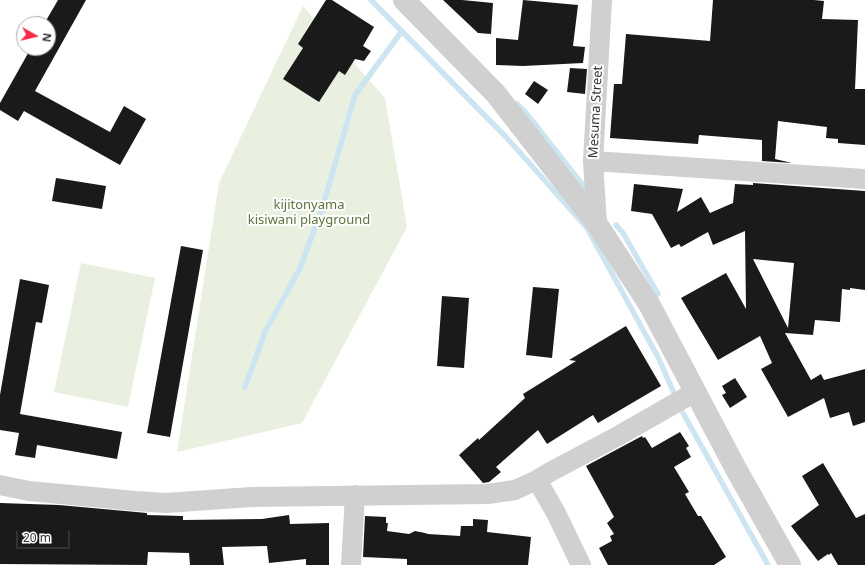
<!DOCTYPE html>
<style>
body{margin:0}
#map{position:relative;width:865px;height:565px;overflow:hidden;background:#fff;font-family:"Noto Sans",sans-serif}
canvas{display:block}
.north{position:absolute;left:16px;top:16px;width:40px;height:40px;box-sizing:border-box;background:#fff;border:1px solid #adadad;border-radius:50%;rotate:98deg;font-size:11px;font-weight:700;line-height:16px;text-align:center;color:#333}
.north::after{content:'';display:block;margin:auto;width:14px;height:18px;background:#f52948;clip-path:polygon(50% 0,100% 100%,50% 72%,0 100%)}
.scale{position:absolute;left:16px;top:531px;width:54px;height:18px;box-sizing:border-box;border:2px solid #333;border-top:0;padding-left:5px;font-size:12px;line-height:14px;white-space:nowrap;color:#333;-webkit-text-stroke:3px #fff;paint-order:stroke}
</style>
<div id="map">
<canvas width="865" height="565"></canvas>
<div class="north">N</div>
<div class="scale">20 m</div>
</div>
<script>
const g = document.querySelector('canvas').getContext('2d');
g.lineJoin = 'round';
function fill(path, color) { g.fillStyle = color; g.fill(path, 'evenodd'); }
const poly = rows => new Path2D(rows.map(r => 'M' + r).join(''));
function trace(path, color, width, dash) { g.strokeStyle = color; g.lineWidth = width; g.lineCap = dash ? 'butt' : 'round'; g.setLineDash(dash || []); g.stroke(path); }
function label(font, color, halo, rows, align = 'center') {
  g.font = font + ' "Noto Sans",sans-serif'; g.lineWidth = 4; g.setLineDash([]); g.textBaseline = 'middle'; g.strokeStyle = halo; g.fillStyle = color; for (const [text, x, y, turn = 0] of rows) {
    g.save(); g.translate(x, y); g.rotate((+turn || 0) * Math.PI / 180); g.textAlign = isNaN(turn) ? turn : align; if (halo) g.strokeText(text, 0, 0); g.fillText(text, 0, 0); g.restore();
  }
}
const green = poly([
 [303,6,385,98,407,227,302,423,177,452,219,183],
 [81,263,155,278,128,407,54,392]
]);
const stream = poly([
 [371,0,506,137,587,228,658,357,674,393],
 [517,104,527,114,585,188],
 [616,225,623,233,658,294],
 [245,387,265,332,300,268,322,209,355,95,402,31],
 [683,413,768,565]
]);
const building = poly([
 [58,0,86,0,35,91,110,132,124,106,146,119,120,165,24,111,18,121,0,110,0,103,31,48,48,48,48,24,44,24],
 [326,0,332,0,374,27,363,46,371,51,364,61,355,59,345,75,339,71,319,102,283,79,303,48,298,44],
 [443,0,462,0,493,3,491,34,478,33],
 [523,0,578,5,573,46,585,47,583,63,523,66,496,65,496,38,518,40],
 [713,0,814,0,824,1,822,19,858,20,855,89,865,89,865,145,838,143,838,139,826,138,827,127,778,121,775,159,792,163,762,161,762,140,699,135,698,144,610,138,614,84,622,84,626,34,710,41],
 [570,68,587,69,585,94,567,92],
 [534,81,548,90,538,104,525,94],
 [56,178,106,186,102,209,52,201],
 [753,183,865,191,865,290,850,288,850,290,842,289,840,322,815,320,813,335,785,333,811,380,821,374,824,380,865,369,865,422,853,426,849,412,830,418,824,398,788,417,761,369,772,363,760,336,718,360,681,298,726,273,746,309,745,231,713,245,708,232,681,247,679,244,671,248,652,214,631,211,634,184,683,189,677,212,701,197,710,213,733,203,735,184,753,185],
 [753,259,794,263,788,328],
 [181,246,203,250,170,437,147,433],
 [20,279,49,285,42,323,36,322,20,414,122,432,117,459,37,445,35,458,15,455,19,433,0,430,0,395],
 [533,287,559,289,552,358,526,355],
 [442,296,469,298,464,368,437,366],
 [626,326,661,386,598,423,593,415,547,444,538,430,496,467,501,472,489,482,483,483,459,455,478,438,479,440,525,398,523,394,576,361,569,360],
 [735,378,747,397,730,408,722,395,726,393,722,386],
 [680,432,689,446,686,448,691,457,674,467,689,492,685,494,698,516,701,516,726,557,714,565,608,565,599,548,612,541,610,536,614,534,607,523,614,517,586,466,642,436,643,438,645,437,652,448],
 [823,463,856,518,865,514,865,565,838,565,831,553,829,555,828,554,818,561,791,526,819,505,802,476],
 [0,503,59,505,147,513,147,515,183,516,183,520,262,519,289,515,290,524,329,523,329,565,306,565,306,559,269,563,267,546,222,547,224,565,190,565,189,553,148,552,147,565,0,564],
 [365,516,386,517,386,523,388,523,387,531,409,534,415,531,425,533,428,534,460,536,461,526,473,526,473,519,488,520,487,532,531,537,528,565,407,565,407,559,363,557]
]);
const minor = poly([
 [593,161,865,179],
 [597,224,593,161,602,0],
 [537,480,556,513,581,565],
 [0,485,29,491,135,501,166,503,251,497,488,494,515,490,537,480,550,472,618,436,695,392],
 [351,565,355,495]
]);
const tertiary = poly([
 [404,0,496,94,597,224,649,304,736,469,790,565]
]);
const streetNames = [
 ["Mesuma Street",596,112,-87]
];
const parkNames = [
 ["kijitonyama",309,205],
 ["kisiwani playground",309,220]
];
fill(green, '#eaf0e0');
trace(stream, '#cce5f1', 5.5);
fill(building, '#1a1a1a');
trace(minor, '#d0d0d0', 20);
trace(tertiary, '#d0d0d0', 22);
label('13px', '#333', '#fff', streetNames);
label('13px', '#5a743a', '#fff', parkNames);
</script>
